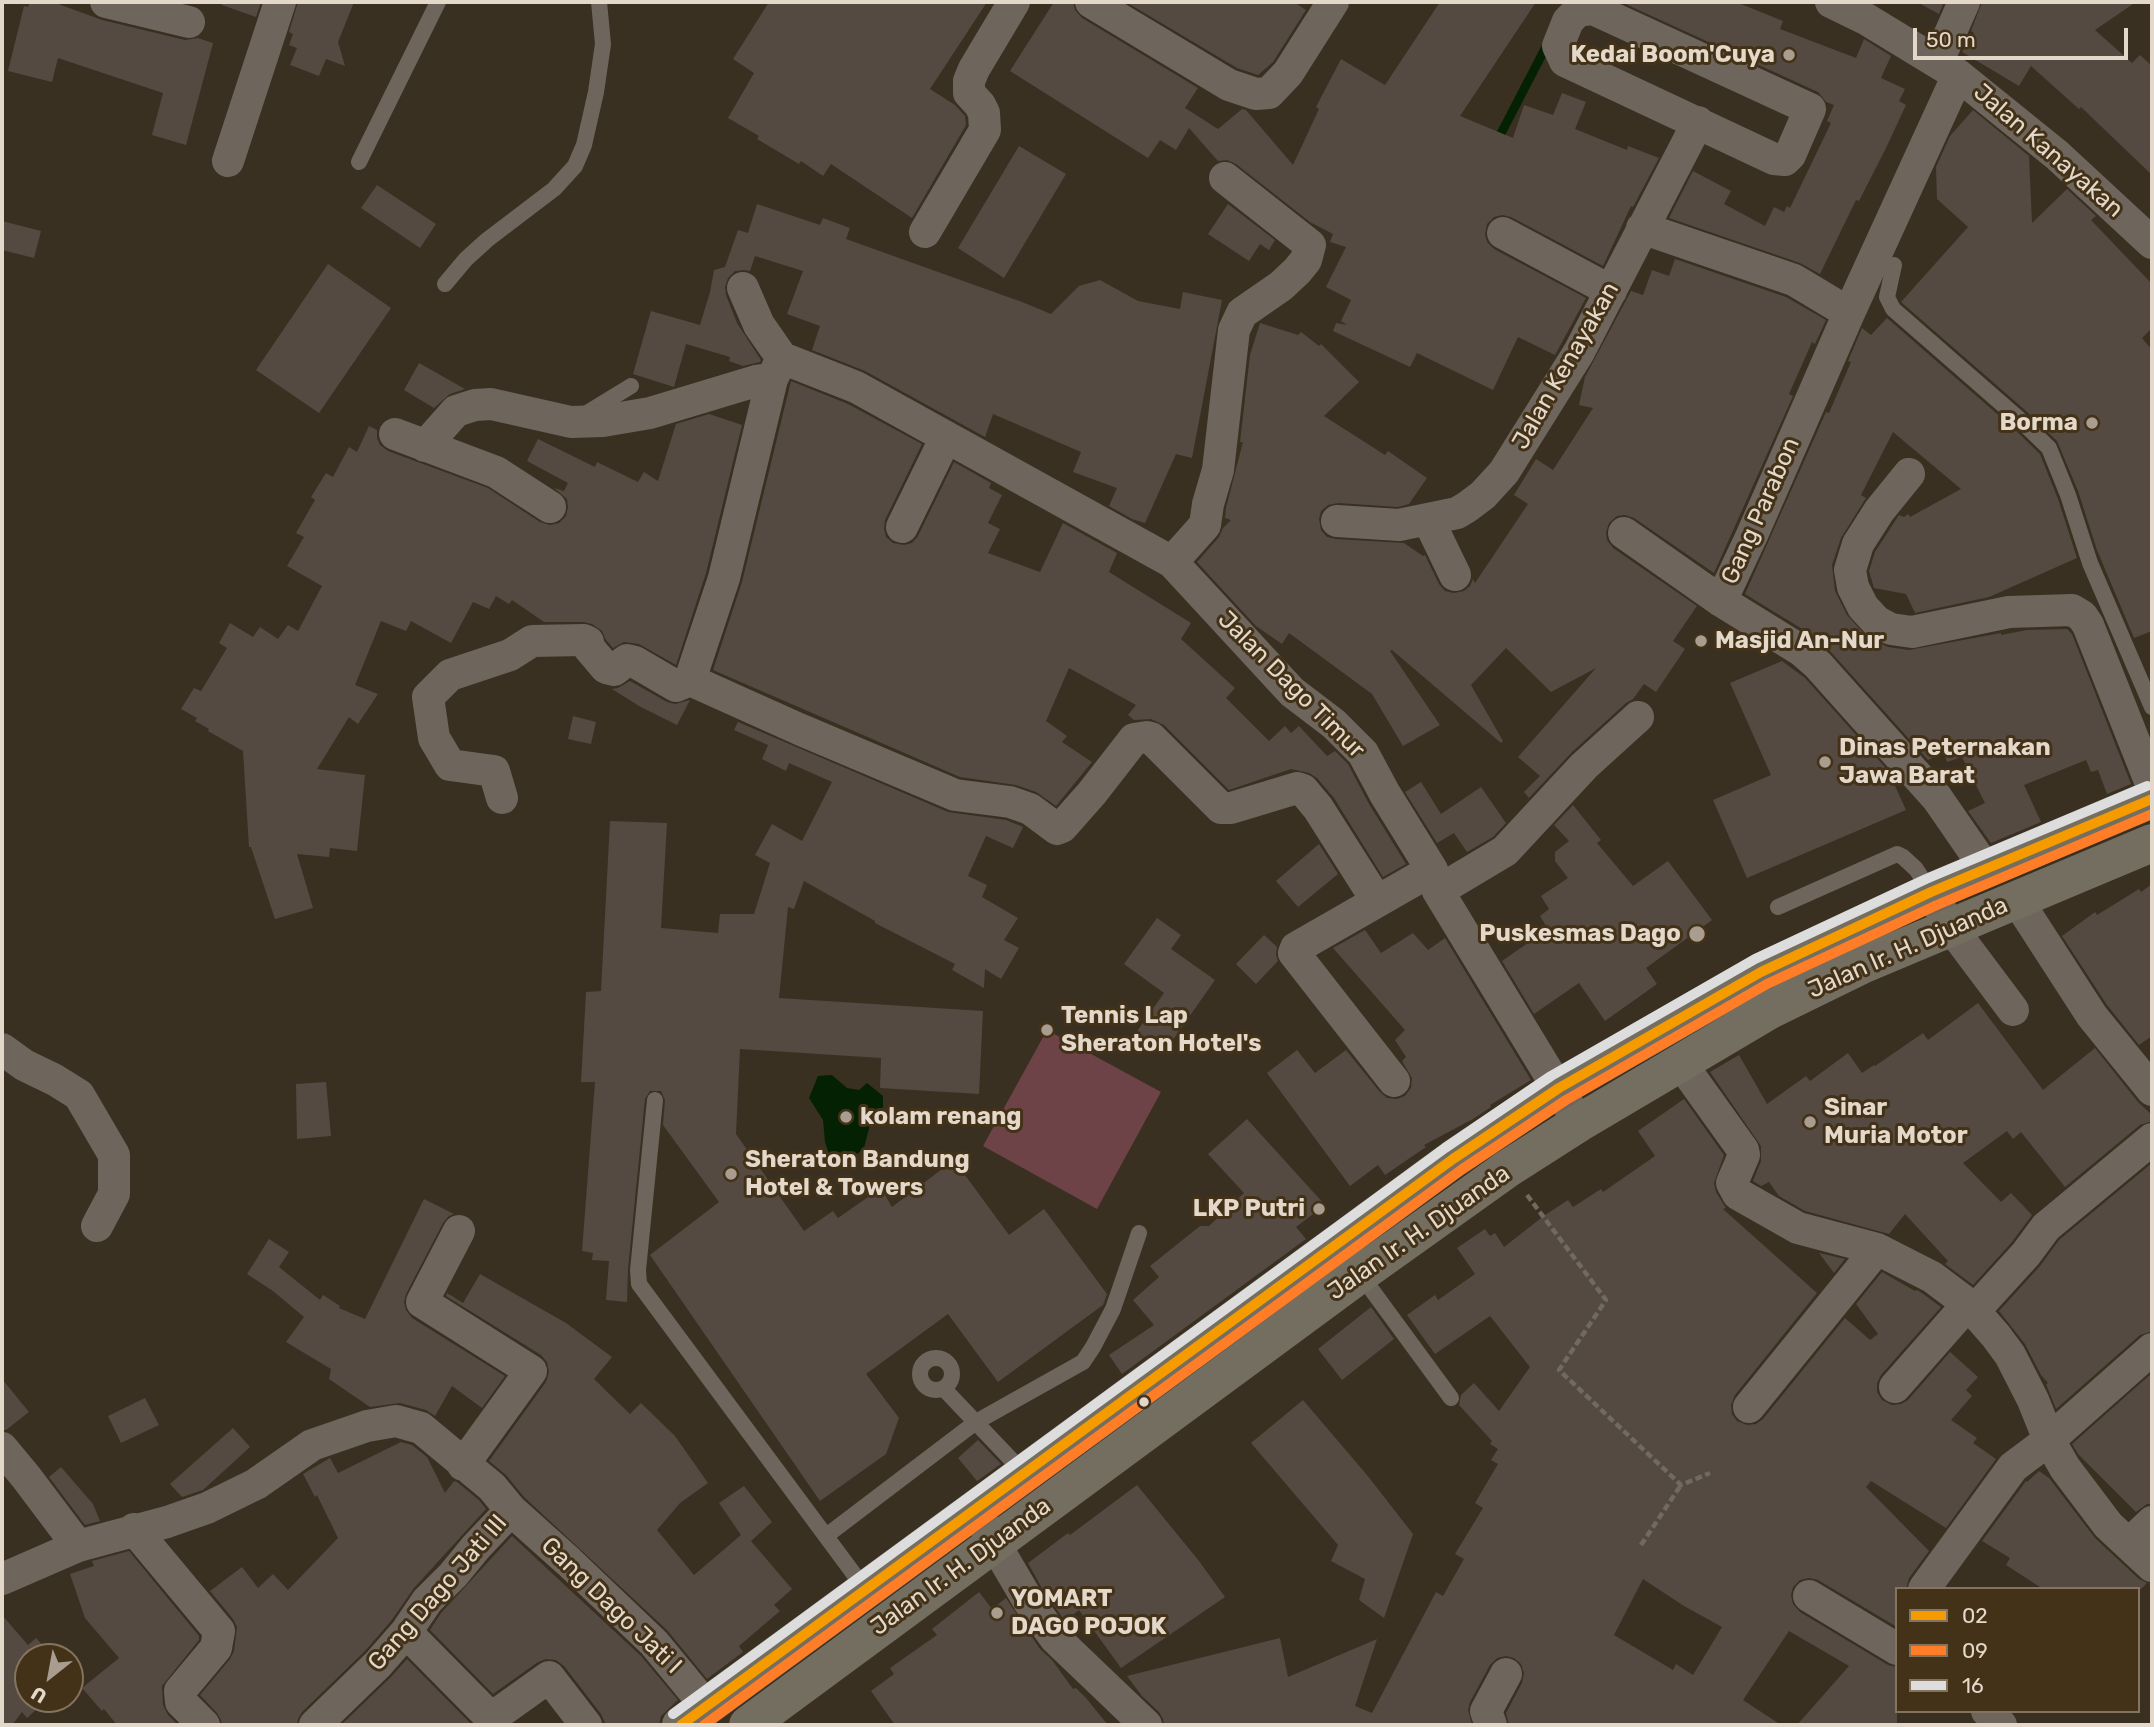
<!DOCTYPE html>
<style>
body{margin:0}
#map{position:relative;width:2154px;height:1727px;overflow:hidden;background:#393022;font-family:Rubik,sans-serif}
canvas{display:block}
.frame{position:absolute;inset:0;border:4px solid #e3d8c9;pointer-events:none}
.legend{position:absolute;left:1895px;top:1587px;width:245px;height:126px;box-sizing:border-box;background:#433218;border:2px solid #83745f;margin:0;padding:9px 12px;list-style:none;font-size:21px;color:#e3d8c9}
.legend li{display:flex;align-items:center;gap:14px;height:35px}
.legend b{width:35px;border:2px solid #83745f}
.north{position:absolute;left:14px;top:1643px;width:70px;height:70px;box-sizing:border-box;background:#433218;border:2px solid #83745f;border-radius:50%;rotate:211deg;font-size:19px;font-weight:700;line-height:28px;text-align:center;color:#e3d8c9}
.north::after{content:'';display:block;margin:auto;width:24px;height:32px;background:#a89d8f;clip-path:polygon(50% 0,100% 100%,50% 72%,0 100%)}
.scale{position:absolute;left:1913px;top:28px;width:215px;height:32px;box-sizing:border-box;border:4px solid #e3d8c9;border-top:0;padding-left:9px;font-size:21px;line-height:24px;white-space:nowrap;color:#e3d8c9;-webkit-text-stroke:5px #433218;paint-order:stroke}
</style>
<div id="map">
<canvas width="2154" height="1727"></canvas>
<div class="frame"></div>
<ul class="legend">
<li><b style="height:9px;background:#f59b00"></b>02</li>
<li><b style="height:9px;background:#ff7d26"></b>09</li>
<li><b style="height:9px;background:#ddd"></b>16</li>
</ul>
<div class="north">U</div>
<div class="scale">50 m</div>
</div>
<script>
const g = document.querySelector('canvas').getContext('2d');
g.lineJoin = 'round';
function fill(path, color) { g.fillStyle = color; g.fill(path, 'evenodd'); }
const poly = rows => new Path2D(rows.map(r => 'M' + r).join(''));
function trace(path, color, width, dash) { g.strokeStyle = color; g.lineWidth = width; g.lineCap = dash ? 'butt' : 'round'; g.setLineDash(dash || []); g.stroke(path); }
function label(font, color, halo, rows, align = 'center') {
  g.font = font + ' Rubik,sans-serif'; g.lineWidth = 6; g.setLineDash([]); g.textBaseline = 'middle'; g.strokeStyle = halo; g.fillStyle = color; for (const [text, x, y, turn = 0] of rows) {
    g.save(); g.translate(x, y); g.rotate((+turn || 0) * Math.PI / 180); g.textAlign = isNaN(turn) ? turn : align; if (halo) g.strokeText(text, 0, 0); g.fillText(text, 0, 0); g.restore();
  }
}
const green = poly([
 [1047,1030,1161,1092,1097,1209,983,1146]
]);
const water = poly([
 [832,1075,847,1088,859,1090,867,1083,883,1096,883,1108,873,1113,864,1148,854,1157,842,1162,829,1154,825,1142,823,1120,809,1098,818,1076]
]);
const stream = poly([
 [1496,143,1548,43]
]);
const building = poly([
 [30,2,53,2,102,20,185,40,198,38,213,43,186,145,152,135,163,93,58,58,52,82,8,71,24,6,28,7],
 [222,2,261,2,256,17,222,5],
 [298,2,354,2,338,42,345,66,326,59,319,76,290,65,297,48,289,45,293,34,289,32],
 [769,2,987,2,930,89,955,105,965,116,966,125,912,218,831,164,823,176,801,161,799,164,757,139,759,136,728,118,754,73,733,59],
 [1054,2,1073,2,1075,10,1082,18,1198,88,1185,108,1218,129,1242,109,1246,110,1293,165,1319,109,1316,107,1341,59,1385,85,1440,2,1536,2,1460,116,1513,138,1524,105,1553,115,1562,93,1586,102,1575,129,1627,150,1628,146,1659,158,1633,207,1631,206,1603,266,1511,217,1502,215,1494,217,1487,224,1485,234,1487,242,1494,249,1586,298,1555,355,1518,337,1493,390,1417,353,1410,367,1333,331,1336,323,1347,325,1341,321,1351,300,1326,287,1346,247,1330,242,1333,234,1310,222,1236,164,1227,160,1218,161,1189,128,1176,150,1160,140,1148,158,1010,71],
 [1126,2,1294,2,1306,10,1273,62,1258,75,1237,68],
 [1621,2,1736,2,1783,21,1780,29,1856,58,1864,39,1891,56,1881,78,1905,89,1899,101,1906,105,1886,148,1859,201,1856,200,1820,274,1800,263,1669,218,1693,171,1731,191,1724,204,1765,226,1774,207,1784,212,1787,206,1790,208,1831,123,1827,121,1834,105,1826,102,1818,92],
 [1917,2,1944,2,1939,14],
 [1982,2,2136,2,2095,30,2132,63,2140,55,2152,66,2152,175,2081,107,2079,109,2031,66,2019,86,1962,52,1974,33,1971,31],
 [1973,110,2029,156,2032,223,2067,189,2096,216,2091,220,2152,284,2152,328,2142,338,2152,350,2152,631,2134,638,2097,550,2078,491,2057,441,2025,410,1901,302,1968,227,1937,199,1936,167,1950,136],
 [1019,146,1066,174,1004,278,958,248],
 [377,185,436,224,420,248,361,208],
 [757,204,820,225,823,218,850,228,846,239,1022,302,1051,314,1079,286,1100,280,1138,301,1180,309,1183,292,1222,300,1192,458,1176,454,1145,523,1132,519,1109,506,1117,488,1073,472,1081,452,993,414,985,437,865,371,812,350,820,326,787,314,803,271,755,256,750,271,744,270,735,271,728,278,725,287,726,295,737,323,761,360,760,362,743,366,729,361,730,357,686,344,674,387,633,374,651,311,700,325,710,292,714,270,725,267,738,230,748,233],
 [1228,204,1275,240,1269,250,1260,244,1249,261,1208,234],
 [2,221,41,231,34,258,2,250],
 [1675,259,1786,297,1826,320,1815,344,1812,342,1789,394,1793,396,1714,573,1634,518,1625,515,1617,516,1609,523,1606,532,1607,540,1613,548,1697,606,1673,641,1685,649,1656,692,1644,684,1633,699,1626,703,1572,752,1529,798,1524,792,1540,776,1518,757,1596,668,1551,692,1506,648,1471,685,1503,741,1501,743,1392,650,1390,651,1440,725,1403,746,1372,694,1289,633,1282,644,1256,626,1197,562,1219,537,1223,528,1231,520,1225,518,1226,508,1243,442,1240,442,1250,355,1260,323,1298,335,1301,332,1319,346,1321,344,1359,382,1324,416,1385,455,1388,451,1427,478,1409,504,1398,507,1338,503,1328,505,1321,511,1319,519,1321,530,1327,537,1336,539,1404,543,1423,556,1425,555,1439,584,1445,591,1454,593,1464,591,1470,586,1473,579,1475,583,1528,504,1514,495,1536,459,1553,470,1593,408,1579,405,1585,377,1631,291,1643,295,1652,270,1669,276],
 [328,264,391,308,319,413,256,370],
 [1887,318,2011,426,2040,454,2058,499,2077,558,1989,597,1915,613,1906,594,1874,588,1869,571,1875,552,1899,515,1904,517,1908,514,1910,517,1961,489,1893,432,1861,495,1866,498,1841,538,1832,565,1835,591,1847,615,1867,637,1888,647,1909,650,2001,633,2001,635,2027,630,2067,629,2072,634,2131,784,2107,794,2098,770,2091,772,2086,760,2024,785,2041,822,1991,843,1968,811,1985,803,1962,757,1947,762,1944,753,1928,760,1830,651,1812,635,1745,594,1826,412,1829,413,1851,362,1848,361,1862,328,1871,335],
 [419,363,465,389,450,394,434,408,404,390],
 [791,381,848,404,922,444,885,520,884,529,886,537,893,543,904,545,912,543,918,536,954,462,991,483,989,488,1002,495,988,523,1000,529,988,553,1040,572,1063,523,1117,553,1109,572,1191,623,1181,639,1235,688,1226,698,1269,741,1285,726,1291,733,1299,726,1327,756,1335,751,1348,764,1369,804,1406,864,1383,877,1334,798,1317,778,1309,773,1291,769,1229,790,1164,725,1151,719,1134,720,1128,715,1136,705,1069,668,1046,721,1067,736,1062,742,1092,762,1056,806,1036,792,1016,785,960,777,713,670,742,582],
 [709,414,742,425,706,573,676,665,639,644,624,642,613,648,606,640,602,631,592,624,584,622,544,622,512,600,509,604,496,596,489,609,473,602,451,643,411,621,406,631,381,621,355,685,378,694,358,724,349,717,317,769,365,775,357,851,330,848,329,857,297,854,313,908,275,919,251,847,249,847,243,751,208,731,209,729,195,721,197,718,181,709,194,688,201,691,227,648,219,643,230,623,253,637,260,627,278,639,288,625,298,631,322,586,287,566,304,537,296,533,315,500,311,497,326,473,333,477,349,447,357,452,369,426,377,430,377,438,380,445,388,451,488,488,540,522,550,525,559,523,566,516,568,507,567,499,554,488,564,491,568,483,527,461,538,439,595,467,597,462,638,482,644,472,658,481,676,424],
 [1782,661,1805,678,1893,776,1891,777,1906,810,1747,878,1713,800,1771,775,1730,683],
 [630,681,667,702,675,704,690,700,677,725,639,706,612,689,618,688],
 [573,716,596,722,591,744,568,739],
 [738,722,948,812,1006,820,1023,827,1013,848,986,836,968,876,987,885,982,897,1018,918,1004,940,1019,948,1001,979,985,969,984,988,952,970,955,964,875,923,875,921,804,881,794,909,788,907,779,998,983,1011,979,1094,880,1088,881,1058,740,1049,736,1134,804,1231,833,1211,838,1218,881,1188,892,1207,954,1160,1009,1235,1044,1209,1107,1294,1103,1305,998,1382,948,1314,866,1374,899,1418,886,1454,820,1501,650,1255,719,1202,663,1125,665,1100,661,1091,650,1091,645,1099,628,1269,627,1302,606,1300,609,1261,592,1260,593,1253,582,1251,595,1082,581,1082,586,992,601,991,610,821,667,823,661,928,718,933,720,914,754,914,770,863,755,855,772,824,802,841,832,782,789,763,786,771,762,759,768,745,734,730],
 [1421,782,1441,814,1481,787,1506,823,1493,837,1467,852,1454,833,1437,843,1405,792],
 [1573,805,1601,840,1597,843,1633,886,1668,861,1712,920,1646,968,1657,984,1605,1021,1579,983,1534,1014,1502,961,1548,929,1540,916,1549,909,1541,896,1568,878,1555,861,1555,852,1569,841,1554,825],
 [1319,844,1338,874,1298,907,1276,881],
 [2152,884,2152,1036,2139,1045,2107,1005,2062,936,2095,912,2097,915,2139,889,2141,892],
 [1157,918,1181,935,1171,949,1215,980,1163,1054,1135,1034,1164,993,1124,964],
 [1365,930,1381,953,1413,933,1428,950,1445,938,1531,1080,1490,1105,1491,1107,1473,1119,1424,1145,1426,1147,1385,1175,1378,1165,1350,1186,1267,1073,1297,1050,1315,1073,1346,1050,1380,1092,1387,1098,1397,1099,1405,1096,1411,1088,1412,1078,1402,1061,1406,1057,1395,1040,1405,1030,1333,948],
 [1264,935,1277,947,1276,955,1278,961,1256,984,1236,964],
 [1978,1003,2043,1090,2095,1048,2138,1102,2152,1115,2152,1121,2140,1125,2065,1187,2021,1132,2013,1139,2007,1131,1963,1163,2001,1202,2011,1193,2032,1215,2012,1242,1973,1285,1945,1264,1948,1261,1905,1214,1889,1234,1805,1211,1779,1196,1769,1182,1761,1186,1753,1181,1761,1161,1761,1146,1710,1072,1739,1055,1767,1104,1806,1076,1810,1081,1848,1053,1862,1073,1874,1065,1875,1066,1923,1033,1928,1040],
 [326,1082,331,1136,297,1139,296,1084],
 [1684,1099,1724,1155,1714,1183,1716,1192,1726,1208,1723,1209,1817,1293,1735,1395,1731,1405,1732,1414,1737,1421,1747,1425,1756,1424,1763,1419,1845,1318,1870,1340,1878,1334,1856,1304,1882,1272,1915,1291,1917,1290,1922,1293,1941,1307,1881,1375,1877,1383,1877,1392,1882,1400,1892,1405,1901,1404,1908,1400,1950,1352,1978,1377,1966,1390,1972,1396,1951,1420,1977,1438,1973,1443,1996,1459,1946,1528,1871,1481,1866,1487,1929,1551,1909,1578,1906,1589,1897,1589,1897,1627,1818,1580,1809,1578,1800,1580,1793,1587,1791,1595,1793,1604,1800,1612,1888,1665,1897,1667,1897,1725,1797,1725,1849,1666,1789,1631,1743,1700,1781,1725,1509,1725,1506,1713,1522,1683,1524,1673,1521,1664,1514,1658,1506,1656,1497,1658,1490,1665,1470,1702,1468,1710,1472,1725,1164,1725,1163,1719,1159,1712,1142,1696,1127,1676,1280,1638,1288,1677,1377,1639,1355,1706,1372,1713,1436,1592,1443,1596,1464,1559,1455,1554,1483,1508,1475,1503,1498,1464,1491,1460,1498,1449,1490,1444,1492,1441,1459,1405,1461,1395,1474,1383,1499,1411,1530,1367,1490,1316,1435,1354,1407,1315,1435,1295,1438,1300,1475,1274,1457,1248,1485,1229,1490,1236,1495,1233,1504,1247,1545,1215,1568,1200,1573,1207,1601,1189,1603,1192,1655,1156,1638,1131],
 [1643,1579,1684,1606,1722,1627,1693,1675,1676,1664,1673,1670,1614,1635],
 [1247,1119,1325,1205,1296,1227,1306,1239,1122,1374,1109,1355,1154,1325,1133,1300,1159,1277,1150,1266,1200,1226,1209,1226,1244,1193,1208,1154],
 [2152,1163,2152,1331,2140,1335,2056,1409,2046,1384,2048,1383,2041,1375,2025,1344,1999,1311,2040,1266,2059,1240],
 [424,1199,454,1214,449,1216,443,1223,406,1294,404,1302,406,1310,412,1318,505,1376,482,1408,452,1386,435,1416,426,1410,400,1403,370,1407,329,1379,331,1369,286,1342,304,1317,273,1291,247,1274,269,1239,289,1252,279,1267,320,1300,323,1295,340,1306,339,1308,365,1319],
 [1819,1253,1845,1259,1834,1273],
 [480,1274,566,1323,612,1357,594,1379,630,1414,641,1403,675,1436,708,1483,680,1503,657,1530,694,1575,741,1535,719,1503,744,1486,772,1522,751,1541,792,1589,774,1605,780,1611,739,1646,743,1652,707,1679,667,1630,524,1497,506,1475,489,1461,546,1382,549,1372,547,1362,541,1355,446,1296,447,1293,463,1303],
 [1371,1307,1394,1339,1342,1380,1318,1349],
 [2152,1373,2152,1504,2147,1504,2136,1512,2078,1454,2072,1444],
 [2,1379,29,1412,6,1430,2,1430],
 [145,1398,159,1425,121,1443,108,1416],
 [1303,1400,1367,1475,1413,1534,1384,1618,1359,1600,1365,1579,1331,1561,1338,1545,1251,1443],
 [233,1428,250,1447,203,1490,182,1497,170,1484],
 [978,1440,1001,1464,977,1481,958,1458],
 [401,1442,412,1445,427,1457,445,1493,454,1481,457,1482,479,1500,486,1509,414,1588,391,1621,365,1651,302,1712,298,1719,297,1725,222,1725,221,1720,217,1713,200,1695,230,1659,234,1651,237,1627,233,1619,210,1591,242,1567,258,1588,273,1574,288,1590,338,1538,317,1495,315,1497,303,1474,330,1458,338,1473],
 [61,1467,93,1504,100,1521,85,1525,49,1477],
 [2039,1471,2049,1478,2095,1538,2139,1579,2147,1583,2141,1589,2043,1589,2006,1565,2010,1558,1982,1541,2026,1481,2027,1482],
 [1137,1485,1199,1561,1225,1597,1121,1668,1079,1610,1065,1621,1044,1592,1028,1563,1068,1533,1070,1535],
 [512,1536,641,1656,678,1700,661,1716,659,1725,606,1725,601,1714,564,1666,556,1660,546,1659,538,1662,493,1694,430,1630,441,1613],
 [129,1551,199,1636,199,1640,162,1686,163,1705,168,1715,178,1725,117,1725,104,1709,102,1711,82,1688,119,1658,85,1618,70,1574,94,1566,92,1561],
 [979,1592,992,1609,1006,1598,1040,1649,1052,1660,1073,1689,1076,1688,1086,1698,1108,1725,895,1725,871,1691,894,1674,890,1668,937,1635,932,1629],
 [2,1615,28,1645,36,1638,53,1657,28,1657,28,1699,48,1699,27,1718,22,1712,12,1725,2,1725],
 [407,1659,472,1725,341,1725,391,1677]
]);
const path = poly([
 [1527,1195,1606,1300,1559,1370,1681,1485,1710,1473],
 [1641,1545,1681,1485]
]);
const lane = poly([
 [359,162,438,2],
 [1894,265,1887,297,1893,309,2018,418,2049,448,2068,495,2090,563,2152,707],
 [445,284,466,259,487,240,554,189,575,166,584,145,596,92,603,44,599,2],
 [582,416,631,386],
 [1778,907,1897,854,1903,857,1916,869,1931,892],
 [655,1100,638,1270,639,1284,865,1589],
 [1360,1274,1451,1398],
 '920 1374a16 16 0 1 1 32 0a16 16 0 1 1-32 0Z',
 [944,1389,1024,1473],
 [826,1536,976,1422,1083,1362,1093,1347,1113,1309,1139,1233]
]);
const street = poly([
 [106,2,189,22],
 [1091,2,1229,85,1256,94,1269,93,1288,73,1333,2],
 [1831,2,1866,19,1958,75,2057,155,2152,243],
 [1593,9,1810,109,1790,155,1785,160,1774,159,1565,61,1558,46,1568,21,1578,11,1593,9],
 [1938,61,1964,2],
 [228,161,280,2],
 [1642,228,1794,280,1849,313],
 [925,232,985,130,984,113,980,105,969,93,969,81,974,69,1014,2],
 [1503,233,1611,291],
 [743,288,759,325,782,358],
 [782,358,856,387,1172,562,1292,692,1334,724,1363,753,1385,794,1432,870,1438,891,1579,1123],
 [395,434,496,472,550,507],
 [425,446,456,411,475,405,491,404,571,422,603,421,650,413,756,381,772,379],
 [1909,474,1879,511,1858,544,1850,570,1853,587,1863,607,1876,621,1891,629,1912,632,2009,612,2072,610,2082,616,2088,625,2152,786],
 [1337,521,1399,525,1428,519],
 [902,527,946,437],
 [1624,533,1721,601,1802,651,1818,665,1937,798,1986,869],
 [1172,562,1205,525,1208,504,1218,470,1234,330,1242,313,1281,286,1297,271,1306,260,1310,245,1225,178],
 [1455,575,1428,519,1457,513,1467,507,1483,495,1504,472,1579,352,1698,122],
 [1721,601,1752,535,1849,313,1958,75],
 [690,680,799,729,955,795,1010,802,1030,809,1057,829,1062,827,1092,793,1134,739,1147,737,1151,738,1221,808,1231,808,1297,788,1303,790,1318,808,1377,901],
 [502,798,494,771,450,765,434,738,428,697,450,675,510,655,532,641,584,640,588,642,589,648,606,668,614,670,627,660,635,662,676,686,690,680,724,578,772,379,782,358],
 [1438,891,1505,851,1584,766,1638,717],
 [1931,892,1950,926,2013,1010],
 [2017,900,2092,1016,2152,1090],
 [2,1049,24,1065,55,1080,79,1095,114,1155,114,1194,97,1226],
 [1680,1062,1743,1150,1744,1155,1732,1183,1738,1194,1798,1228,1877,1249,1932,1277,1968,1304,1996,1336,2010,1355,2033,1400,2049,1440,2065,1468,2108,1525,2152,1566],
 [1394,1081,1294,953,1296,948,1432,870],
 [459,1231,422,1302,531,1371,463,1465],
 [1974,1311,2026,1254,2046,1227,2152,1139],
 [1895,1387,1968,1304],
 [1749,1407,1877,1249],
 [2,1448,26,1477,78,1546],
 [511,1510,569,1562,654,1643,706,1706],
 [982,1522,1029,1602,1055,1638,1146,1725],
 [134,1529,219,1631,216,1648,180,1691,181,1702,204,1725],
 [2129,1544,2152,1522],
 [2,1579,78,1546,167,1522,207,1508,256,1484,312,1445,367,1426,396,1421,421,1428,492,1487,511,1510,476,1547,453,1575,427,1601,406,1632,378,1664,315,1725],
 [1924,1589,2013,1467,2049,1440,2152,1349],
 [1809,1596,1897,1649],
 [406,1632,488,1715,493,1717,549,1677,586,1725],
 [1987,1711,2001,1725],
 [1491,1725,1486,1711,1506,1674]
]);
const primary = poly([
 [681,1725,1453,1159,1559,1088,1761,972,1931,892,2152,799],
 [748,1725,1360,1274,1507,1169,1579,1123,1770,1010,1864,964,2152,843]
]);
const bus1 = poly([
 [681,1725,1453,1159,1559,1088,1761,972,1931,892,2152,799]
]);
const bus2 = poly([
 [704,1725,1461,1170,1566,1100,1767,984,1937,905,2152,814]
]);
const bus3 = poly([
 [673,1714,1445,1148,1551,1076,1755,959,1926,879,2147,786]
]);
const markers = [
 [1789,55,7,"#a89d8f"],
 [2092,423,7,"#a89d8f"],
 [1701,641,7,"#a89d8f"],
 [1825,762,7,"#a89d8f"],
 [1697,934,9,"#a89d8f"],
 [1047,1030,7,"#a89d8f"],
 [846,1117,7,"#a89d8f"],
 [1810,1122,7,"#a89d8f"],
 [731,1174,7,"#a89d8f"],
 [1319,1209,7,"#a89d8f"],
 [1144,1402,6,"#e3d8c9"],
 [997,1613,7,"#a89d8f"]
];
const poiNames = [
 ["Kedai Boom'Cuya",1775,55,"right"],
 ["Borma",2078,423,"right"],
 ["Masjid An-Nur",1715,641],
 ["Dinas Peternakan",1839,748],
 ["Jawa Barat",1839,776],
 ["Puskesmas Dago",1681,934,"right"],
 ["Tennis Lap",1061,1016],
 ["Sheraton Hotel's",1061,1044],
 ["Sinar",1824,1108],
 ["Muria Motor",1824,1136],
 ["kolam renang",860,1117],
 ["Sheraton Bandung",745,1160],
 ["Hotel & Towers",745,1188],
 ["LKP Putri",1305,1209,"right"],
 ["YOMART",1011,1599],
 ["DAGO POJOK",1011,1627]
];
const streetNames = [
 ["Jalan Kanayakan",2048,151,41],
 ["Jalan Kenayakan",1566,366,-60],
 ["Gang Parabon",1761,511,-66],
 ["Jalan Dago Timur",1291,685,45],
 ["Jalan Ir. H. Djuanda",1908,948,-24],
 ["Jalan Ir. H. Djuanda",1419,1233,-35],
 ["Jalan Ir. H. Djuanda",961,1567,-36],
 ["Gang Dago Jati III",438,1593,-49],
 ["Gang Dago Jati I",611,1606,44]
];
fill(green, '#6d4347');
fill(water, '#052103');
trace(stream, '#052103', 9);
fill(building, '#544a41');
trace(path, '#706a60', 4.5, [7, 3.5]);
trace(lane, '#6e665c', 16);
trace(street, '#6e665c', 32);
trace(primary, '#746e60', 38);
trace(bus1, '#f59b00', 10);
trace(bus2, '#ff7d26', 10);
trace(bus3, '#ddd', 10);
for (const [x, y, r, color] of markers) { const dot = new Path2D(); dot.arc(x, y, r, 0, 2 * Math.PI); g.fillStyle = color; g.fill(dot); trace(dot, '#433218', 2.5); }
label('bold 24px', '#e3d8c9', '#433218', poiNames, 'left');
label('24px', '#e3d8c9', '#433218', streetNames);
</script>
